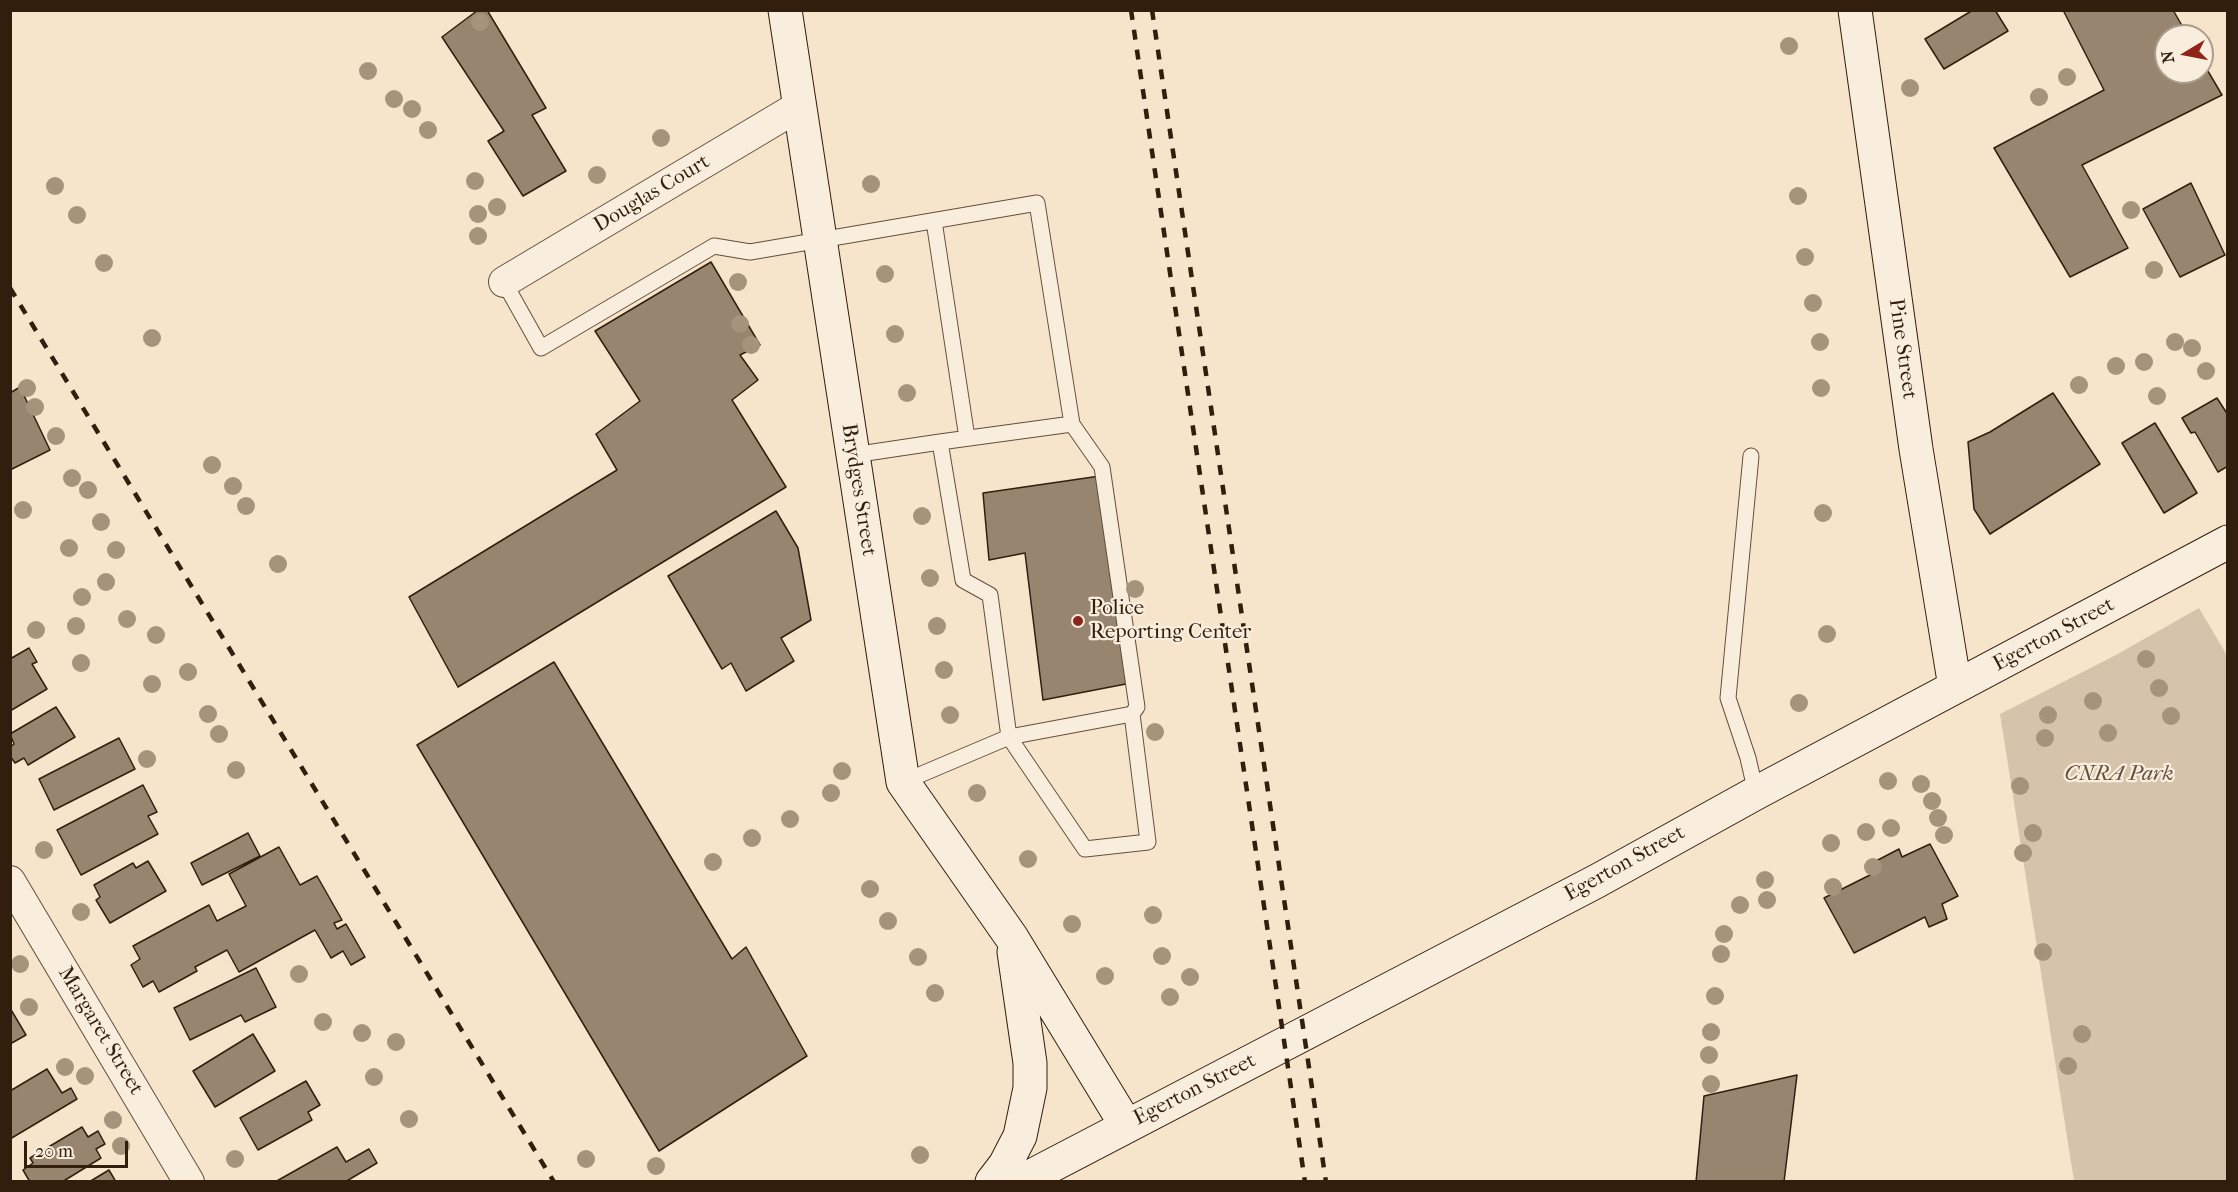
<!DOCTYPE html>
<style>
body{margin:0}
#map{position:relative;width:2238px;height:1192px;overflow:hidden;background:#f6e5cb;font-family:"IM FELL French Canon",serif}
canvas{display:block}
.frame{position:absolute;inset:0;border:12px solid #311e0d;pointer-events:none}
.north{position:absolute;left:2154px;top:24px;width:60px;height:60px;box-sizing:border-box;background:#f9eedd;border:2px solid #a99b8a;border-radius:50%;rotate:260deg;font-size:16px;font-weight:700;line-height:24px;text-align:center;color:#311e0d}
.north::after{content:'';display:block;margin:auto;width:21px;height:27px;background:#8f2418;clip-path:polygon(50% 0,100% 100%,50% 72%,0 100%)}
.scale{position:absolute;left:24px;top:1141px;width:104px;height:27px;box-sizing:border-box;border:3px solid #311e0d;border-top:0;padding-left:8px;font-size:18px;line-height:21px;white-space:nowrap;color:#311e0d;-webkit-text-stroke:4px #f9eedd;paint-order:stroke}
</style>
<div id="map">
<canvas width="2238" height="1192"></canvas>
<div class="frame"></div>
<div class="north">N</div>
<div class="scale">20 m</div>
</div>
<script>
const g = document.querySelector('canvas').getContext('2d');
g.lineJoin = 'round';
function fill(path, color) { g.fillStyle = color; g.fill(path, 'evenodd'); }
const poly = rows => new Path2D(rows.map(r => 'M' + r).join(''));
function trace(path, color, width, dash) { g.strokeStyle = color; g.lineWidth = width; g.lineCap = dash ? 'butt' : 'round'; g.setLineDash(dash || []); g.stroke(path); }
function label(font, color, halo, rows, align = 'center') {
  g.font = font + ' "IM FELL French Canon",serif'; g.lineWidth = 4.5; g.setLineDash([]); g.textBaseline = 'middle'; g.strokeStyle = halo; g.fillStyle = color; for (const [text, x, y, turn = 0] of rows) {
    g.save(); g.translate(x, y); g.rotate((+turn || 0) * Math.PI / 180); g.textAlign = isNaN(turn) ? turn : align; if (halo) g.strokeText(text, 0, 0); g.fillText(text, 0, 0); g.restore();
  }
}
const green = poly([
 [2199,608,2228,657,2227,1181,2074,1181,2000,714,2114,656]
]);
const building = poly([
 [478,10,487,10,546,108,532,115,566,171,523,196,488,141,504,131,442,37,478,10],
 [1973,10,1995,10,2008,31,1944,69,1925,39,1973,10],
 [2063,10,2173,10,2188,36,2166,36,2166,72,2202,72,2202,61,2222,95,2082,165,2128,248,2070,277,1994,148,2104,90,2063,10],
 [2191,183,2225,255,2180,277,2143,209,2191,183],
 [711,262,760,345,740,355,758,380,732,400,786,487,458,687,409,597,617,470,596,434,640,401,595,331,711,262],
 [20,387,50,450,10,470,10,393,20,387],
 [2053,393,2100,464,1990,534,1974,509,1968,442,1990,432,2053,393],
 [2217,398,2228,415,2228,466,2218,472,2195,432,2191,433,2182,418,2217,398],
 [2155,423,2197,493,2164,513,2122,443,2155,423],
 [1100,476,1131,683,1043,700,1025,553,989,560,983,493,1100,476],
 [776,511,798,548,811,620,781,638,794,661,746,691,731,663,722,669,668,576,776,511],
 [29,648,37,662,32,664,47,689,10,711,10,659,29,648],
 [554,662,732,959,746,947,807,1056,659,1151,417,745,554,662],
 [56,707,75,737,28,765,24,758,15,763,10,756,10,747,14,744,10,734,56,707],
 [119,738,135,769,54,810,39,779,119,738],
 [143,785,157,812,148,816,158,834,81,875,57,830,143,785],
 [248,833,260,856,202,885,191,863,248,833],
 [1930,844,1958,896,1942,904,1947,919,1929,927,1925,917,1854,953,1824,898,1880,870,1876,861,1899,849,1902,857,1930,844],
 [279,847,300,885,317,876,342,920,334,923,337,929,346,924,365,957,351,965,343,951,331,958,315,930,239,972,227,950,195,967,197,971,159,992,153,981,143,987,131,965,140,959,133,946,209,905,217,921,246,906,229,874,279,847],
 [148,861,166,891,110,923,96,900,100,897,94,885,133,863,136,868,148,861],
 [256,968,276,1007,245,1022,241,1015,190,1040,174,1008,256,968],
 [10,1008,26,1035,10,1044,10,1008],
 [253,1034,275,1071,215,1107,193,1071,253,1034],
 [47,1069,62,1093,71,1088,77,1099,10,1139,10,1091,47,1069],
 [1797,1075,1784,1182,1696,1182,1704,1096,1797,1075],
 [306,1081,320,1105,308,1112,312,1120,258,1150,240,1118,306,1081],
 [82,1127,88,1137,98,1131,105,1144,96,1149,101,1158,62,1182,30,1182,23,1170,33,1163,30,1158,82,1127],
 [337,1147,346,1162,369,1149,377,1163,345,1182,275,1182,337,1147],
 [109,1170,116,1182,89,1182,109,1170]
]);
const lane = poly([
 [934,221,967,438],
 [504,282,541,348,714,246,750,252,1037,203,1072,424,940,442,963,580,990,595,1009,737,1132,714,1148,842,1085,849,1009,737,903,782],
 [1072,424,1102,467,1137,707,1132,714],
 [853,455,940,442],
 [1751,456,1728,698,1748,758,1756,793]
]);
const street = poly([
 [504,282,799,106],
 [10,881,189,1182]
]);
const secondary = poly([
 [785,10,903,782,1012,938,1126,1125],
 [1855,10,1916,449,1955,687],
 [992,1182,1005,1165,1020,1136,1030,1088,1030,1063,1014,952],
 [1020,1182,1597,881,1756,793,2228,542]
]);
const rail = poly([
 [1131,10,1305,1182],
 [1152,10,1326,1182],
 [10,288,554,1182]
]);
const trees = [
 [480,22],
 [1789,46],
 [368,71],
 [2067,77],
 [1910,88],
 [2039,97],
 [394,99],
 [412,109],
 [428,130],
 [661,138],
 [597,175],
 [475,181],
 [871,184],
 [55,186],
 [1798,196],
 [497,207],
 [2131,210],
 [478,214],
 [77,215],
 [478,236],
 [1805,257],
 [104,263],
 [2154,270],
 [885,274],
 [738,282],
 [1813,303],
 [740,324],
 [895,334],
 [152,338],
 [1820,342],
 [2175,342],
 [751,345],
 [2192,348],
 [2144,362],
 [2116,366],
 [2206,371],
 [2079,385],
 [27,388],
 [1821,388],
 [907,393],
 [2157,396],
 [35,407],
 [56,436],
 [212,465],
 [72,478],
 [233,486],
 [88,490],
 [246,506],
 [23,510],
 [1823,513],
 [922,516],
 [101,522],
 [69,548],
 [116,550],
 [278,564],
 [930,578],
 [106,582],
 [1135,589],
 [82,597],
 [127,619],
 [76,626],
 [937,626],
 [36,630],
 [1827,634],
 [156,635],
 [2146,659],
 [81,663],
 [944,670],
 [188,672],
 [152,684],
 [2159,688],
 [2093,701],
 [1799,703],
 [208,714],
 [950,715],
 [2048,715],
 [2171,716],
 [1155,732],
 [2108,733],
 [219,734],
 [2045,738],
 [147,759],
 [236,770],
 [842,771],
 [1888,781],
 [1921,784],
 [2020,786],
 [831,793],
 [977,793],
 [1932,801],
 [1938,818],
 [790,819],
 [1891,828],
 [1866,832],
 [2033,833],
 [1944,835],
 [752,838],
 [1831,843],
 [44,850],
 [2023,853],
 [1028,859],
 [713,862],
 [1873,867],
 [1765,880],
 [1833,887],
 [870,889],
 [1767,900],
 [1740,905],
 [81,912],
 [1153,915],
 [888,921],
 [1072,924],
 [1724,934],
 [2043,952],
 [1721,954],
 [1162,956],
 [918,957],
 [20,964],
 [299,974],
 [1105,976],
 [1190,977],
 [935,993],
 [1715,996],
 [1170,997],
 [29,1007],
 [323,1022],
 [1711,1032],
 [362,1033],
 [2082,1034],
 [396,1042],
 [1709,1055],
 [2068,1066],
 [65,1067],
 [85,1076],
 [374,1077],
 [1711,1084],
 [409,1119],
 [113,1120],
 [121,1146],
 [920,1155],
 [235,1159],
 [586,1159],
 [656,1166]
];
const markers = [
 [1078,621,6,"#8f2418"]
];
const streetNames = [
 ["Douglas Court",652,194,-31],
 ["Pine Street",1902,349,82],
 ["Brydges Street",858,490,81],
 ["Egerton Street",2054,635,-28],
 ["Egerton Street",1625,864,-29],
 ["Margaret Street",100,1031,59],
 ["Egerton Street",1195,1090,-27]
];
const poiNames = [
 ["Police",1090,609],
 ["Reporting Center",1090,633]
];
const parkNames = [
 ["CNRA Park",2119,775]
];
fill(green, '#d5c3ab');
fill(building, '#978570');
trace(building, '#311e0d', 1.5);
trace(lane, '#62503c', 17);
trace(street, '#62503c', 32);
trace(secondary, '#311e0d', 35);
trace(lane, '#f9eedd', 15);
trace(street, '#f9eedd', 30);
trace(secondary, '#f9eedd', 33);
trace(rail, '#311e0d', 4.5, [10, 10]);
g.fillStyle = '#a5937c';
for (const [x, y] of trees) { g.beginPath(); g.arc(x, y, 9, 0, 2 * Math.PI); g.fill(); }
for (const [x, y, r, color] of markers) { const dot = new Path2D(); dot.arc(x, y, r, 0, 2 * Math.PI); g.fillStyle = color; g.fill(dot); trace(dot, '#f9eedd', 2); }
label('21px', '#311e0d', '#f9eedd', streetNames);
label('21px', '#311e0d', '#f9eedd', poiNames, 'left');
label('italic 21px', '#62503c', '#f9eedd', parkNames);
</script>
